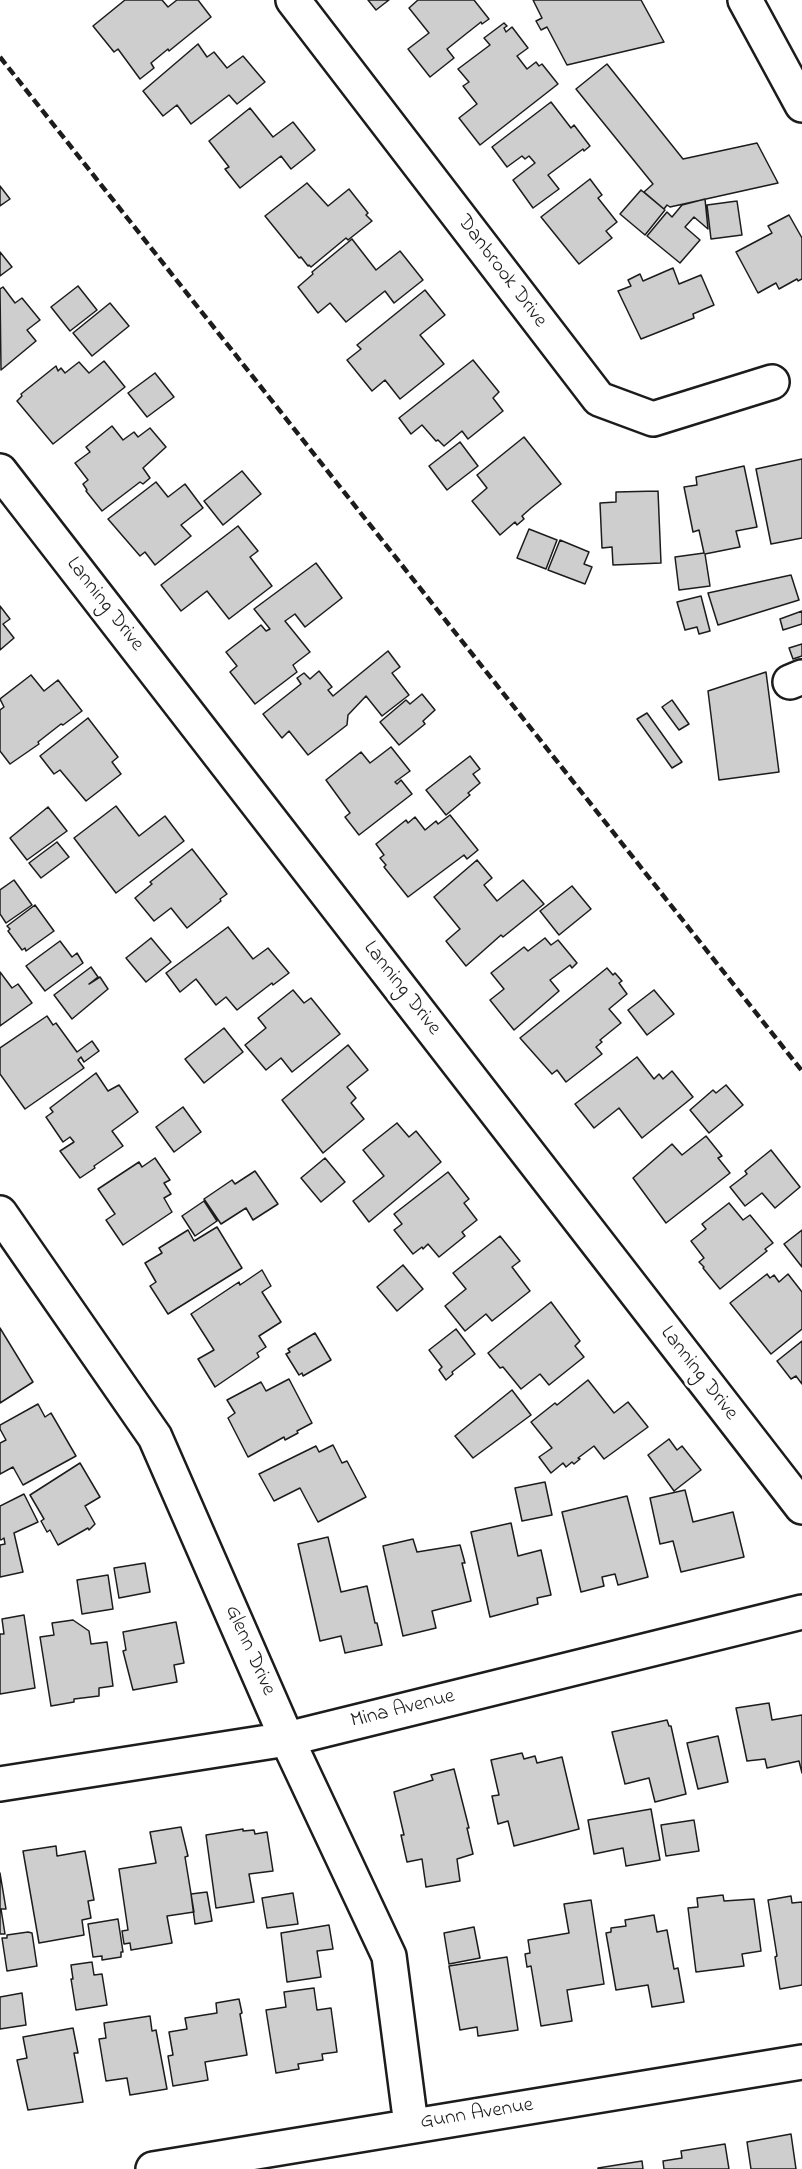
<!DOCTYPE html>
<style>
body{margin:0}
canvas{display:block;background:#fff}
</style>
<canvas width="802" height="2169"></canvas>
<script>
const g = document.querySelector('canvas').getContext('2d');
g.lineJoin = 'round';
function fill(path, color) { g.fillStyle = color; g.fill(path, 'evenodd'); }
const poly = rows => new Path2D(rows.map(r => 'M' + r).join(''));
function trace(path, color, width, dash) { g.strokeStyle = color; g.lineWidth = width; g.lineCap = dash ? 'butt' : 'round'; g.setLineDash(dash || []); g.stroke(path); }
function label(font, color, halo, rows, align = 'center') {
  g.font = font + ' "Indie Flower",sans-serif'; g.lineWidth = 6; g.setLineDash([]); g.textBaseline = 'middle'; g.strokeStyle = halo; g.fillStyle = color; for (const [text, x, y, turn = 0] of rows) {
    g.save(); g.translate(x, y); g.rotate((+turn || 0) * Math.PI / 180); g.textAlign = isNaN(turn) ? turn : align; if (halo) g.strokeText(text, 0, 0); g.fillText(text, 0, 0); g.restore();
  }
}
const building = poly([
 [125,0,162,0,168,7,177,0,198,0,211,17,169,51,168,49,151,63,154,68,140,79,118,49,114,52,93,26,125,0],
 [368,0,389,0,376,10,368,0],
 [418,0,474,0,489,19,482,24,481,22,447,49,454,58,430,77,408,49,429,33,409,8,418,0],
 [533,0,641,0,664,42,567,65,547,27,541,30,536,21,542,18,533,0],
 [504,23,507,26,504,28,506,32,512,27,528,48,517,56,527,69,536,62,539,66,542,64,558,84,480,145,459,118,477,104,463,86,469,82,458,69,490,45,484,38,504,23],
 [198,44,207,57,214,52,227,68,243,56,265,82,237,104,229,95,191,124,177,105,163,116,143,91,198,44],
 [607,64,683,159,757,143,778,183,670,207,667,205,664,209,644,192,653,184,576,89,607,64],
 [551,102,571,128,574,125,590,146,584,151,583,149,548,175,559,189,533,208,513,180,535,163,529,156,525,159,522,156,507,167,492,147,551,102],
 [250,108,273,137,293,122,315,150,291,169,281,156,240,188,225,169,229,167,209,141,250,108],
 [590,179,602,195,598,198,617,222,606,231,612,238,579,264,541,217,590,179],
 [307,183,328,206,349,189,368,213,366,215,372,221,348,240,346,238,311,267,309,265,308,266,301,257,299,258,265,216,307,183],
 [0,186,10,199,0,206,0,186],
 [641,190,665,210,645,235,620,214,641,190],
 [705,199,708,229,694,217,685,227,700,240,680,263,647,236,667,212,672,217,682,205,705,199],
 [737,201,742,235,711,239,707,205,737,201],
 [789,215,802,238,802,279,798,281,797,279,779,289,776,283,758,293,736,252,772,233,768,226,789,215],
 [352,239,376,270,400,251,423,280,394,303,385,291,346,322,330,303,318,313,298,287,313,274,312,272,352,239],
 [0,252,12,267,0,276,0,252],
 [673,268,679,284,701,275,714,305,693,314,694,318,641,339,618,291,631,286,628,280,640,274,643,281,673,268],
 [78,286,97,310,70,331,51,307,78,286],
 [3,287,15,303,22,298,40,320,27,330,36,341,1,370,0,289,3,287],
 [425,290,445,315,420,335,444,364,400,399,385,380,372,391,347,360,361,349,357,345,425,290],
 [110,303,129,326,92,356,73,333,110,303],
 [473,360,499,392,493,398,503,411,468,439,462,431,444,446,438,440,436,441,422,425,411,434,399,418,473,360],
 [104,361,125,387,53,444,17,401,22,396,21,394,56,366,58,371,61,368,65,373,79,362,89,373,104,361],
 [155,373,174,397,147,417,128,393,155,373],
 [112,426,123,440,134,432,138,437,150,428,166,447,143,468,150,478,143,484,140,482,102,511,86,491,87,490,83,484,88,480,75,463,90,452,86,447,112,426],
 [524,437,561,484,531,508,522,516,524,519,517,525,515,522,500,535,472,501,487,488,477,475,524,437],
 [460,442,478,466,447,490,429,466,460,442],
 [802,459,802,538,771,544,756,469,802,459],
 [744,466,757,527,736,531,740,547,705,554,710,586,679,590,675,557,704,553,699,530,693,532,684,487,697,485,696,477,744,466],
 [242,471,261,494,223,525,204,501,242,471],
 [156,482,168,497,185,484,203,508,181,525,191,536,155,565,145,552,140,556,108,519,156,482],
 [658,491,661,563,613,565,612,547,602,548,600,503,616,502,616,492,658,491],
 [238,526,258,551,250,557,272,586,229,619,207,591,181,611,161,585,238,526],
 [529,529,557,540,546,569,517,558,529,529],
 [560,540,589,552,584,564,592,567,585,584,548,570,560,540],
 [316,563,342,598,305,627,295,614,285,621,310,652,293,665,297,672,255,704,230,672,237,666,226,652,261,625,266,631,270,629,254,609,316,563],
 [791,575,799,600,718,625,708,593,791,575],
 [701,596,710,631,699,634,697,627,685,630,677,602,701,596],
 [0,606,10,619,3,624,14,638,0,650,0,606],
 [802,611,802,624,783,630,780,619,802,611],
 [802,644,802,656,793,659,789,648,802,644],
 [388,651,400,667,392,673,409,695,382,716,366,696,348,715,347,725,308,755,289,731,282,738,263,714,301,684,297,678,304,673,310,679,319,671,332,687,328,690,333,696,388,651],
 [766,672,779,772,719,780,708,691,766,672],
 [31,675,44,691,58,680,82,711,63,725,61,724,38,742,39,744,10,764,0,751,0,710,4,707,0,699,31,675],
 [422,694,435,710,423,721,425,724,399,745,380,722,406,700,410,704,422,694],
 [672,700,689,724,679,730,662,707,672,700],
 [647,713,682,762,672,768,637,719,647,713],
 [88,718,118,757,112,762,121,774,86,801,60,770,54,774,40,756,88,718],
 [391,747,410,771,395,782,397,784,401,780,412,794,359,835,345,817,350,813,326,780,361,752,370,763,391,747],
 [470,756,480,769,473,774,480,783,468,793,470,795,446,815,426,790,470,756],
 [116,806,139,836,165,816,184,841,116,893,74,838,116,806],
 [48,807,67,831,27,860,10,838,48,807],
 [450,815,478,850,467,859,464,855,408,897,384,867,386,865,380,858,384,855,376,844,406,820,408,823,415,817,425,830,436,821,438,824,450,815],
 [57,842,69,857,41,878,29,863,57,842],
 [192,849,227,894,220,899,221,901,187,928,171,908,154,921,135,898,152,884,150,882,192,849],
 [477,860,492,878,484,885,497,901,523,880,544,904,503,937,501,935,466,966,446,941,460,929,434,897,477,860],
 [14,880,32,905,6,923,0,914,0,890,14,880],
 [572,886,591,909,559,935,540,911,572,886],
 [35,905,54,931,26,951,25,948,22,950,8,931,10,929,7,926,35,905],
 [228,927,253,959,268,948,289,973,273,985,272,983,237,1010,226,997,216,1005,196,979,180,992,166,973,228,927],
 [151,938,171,962,146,982,126,958,151,938],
 [545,938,551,945,558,940,577,963,572,968,570,965,550,980,559,991,514,1030,490,1000,504,989,491,973,524,947,528,951,545,938],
 [60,941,72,957,77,953,83,963,45,991,26,966,60,941],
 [91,967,98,977,89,984,100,977,108,989,72,1019,54,995,91,967],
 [607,968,613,975,615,973,622,981,619,983,627,994,609,1009,621,1023,600,1040,602,1042,596,1047,602,1054,566,1082,557,1070,552,1074,520,1038,607,968],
 [0,972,12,988,18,984,32,1003,0,1026,0,972],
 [293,990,304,1003,311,998,340,1034,292,1072,281,1058,266,1070,245,1045,266,1028,258,1018,293,990],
 [654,990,674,1014,647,1035,628,1010,654,990],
 [47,1016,53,1025,56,1023,77,1052,92,1041,99,1051,84,1062,81,1057,78,1060,84,1068,25,1109,0,1074,0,1048,47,1016],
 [224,1028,243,1052,204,1083,185,1059,224,1028],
 [348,1045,368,1070,347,1087,356,1098,351,1103,364,1119,323,1153,282,1100,348,1045],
 [637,1057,654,1079,659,1074,663,1079,672,1071,693,1097,642,1138,619,1108,594,1128,575,1104,637,1057],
 [96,1073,108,1091,119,1085,138,1112,112,1131,123,1146,94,1166,95,1168,80,1178,60,1151,74,1142,70,1137,63,1142,46,1117,53,1112,50,1108,96,1073],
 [726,1085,743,1105,709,1133,690,1110,713,1090,716,1093,726,1085],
 [183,1107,201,1132,174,1152,156,1127,183,1107],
 [397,1123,409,1137,416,1131,441,1162,369,1222,353,1201,384,1176,363,1150,397,1123],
 [706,1136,722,1156,718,1158,730,1173,666,1223,633,1178,672,1144,682,1155,706,1136],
 [771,1150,800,1187,775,1208,762,1193,745,1206,730,1187,747,1174,745,1171,771,1150],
 [155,1158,170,1180,164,1183,171,1194,164,1198,172,1212,123,1245,106,1220,115,1214,98,1189,139,1162,142,1167,155,1158],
 [325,1158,345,1182,321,1202,301,1178,325,1158],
 [255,1171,278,1204,253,1220,246,1208,221,1224,204,1199,232,1180,235,1184,255,1171],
 [448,1172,469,1199,464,1203,477,1220,462,1232,465,1236,439,1257,428,1244,423,1249,422,1247,413,1254,394,1230,402,1224,394,1214,448,1172],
 [204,1201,217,1221,195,1236,182,1216,204,1201],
 [729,1203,743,1220,750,1215,773,1243,765,1249,767,1251,720,1289,703,1268,704,1267,699,1262,704,1258,691,1241,706,1229,702,1224,729,1203],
 [217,1227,242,1268,168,1314,150,1286,156,1282,145,1263,162,1253,159,1248,188,1230,194,1241,217,1227],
 [802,1230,802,1267,784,1244,802,1230],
 [500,1236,520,1261,512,1267,530,1291,492,1321,486,1314,465,1331,445,1306,466,1289,453,1273,500,1236],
 [403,1265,423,1289,397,1311,377,1287,403,1265],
 [262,1270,271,1286,262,1292,281,1322,259,1336,266,1347,257,1353,259,1357,215,1387,198,1359,214,1350,191,1314,239,1282,240,1285,262,1270],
 [767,1274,770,1278,774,1275,779,1282,788,1274,802,1292,802,1329,771,1354,730,1303,767,1274],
 [551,1302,580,1341,575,1346,584,1357,549,1385,540,1374,521,1389,503,1367,500,1368,488,1353,551,1302],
 [0,1328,33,1382,0,1403,0,1328],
 [456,1329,475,1354,452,1372,453,1374,446,1380,439,1370,442,1367,429,1350,456,1329],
 [315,1333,331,1360,303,1376,302,1373,299,1375,286,1354,290,1352,288,1349,315,1333],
 [802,1341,802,1384,796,1376,791,1379,777,1361,802,1341],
 [289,1379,312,1423,297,1431,298,1433,285,1440,284,1437,248,1457,228,1418,235,1413,227,1400,261,1382,266,1391,289,1379],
 [588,1380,614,1413,628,1402,648,1427,604,1459,594,1446,578,1458,580,1459,574,1464,572,1462,566,1467,563,1463,551,1473,539,1457,552,1448,531,1422,555,1403,557,1405,588,1380],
 [512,1390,531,1415,473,1458,455,1436,512,1390],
 [38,1404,45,1417,51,1413,76,1456,23,1485,13,1467,0,1474,0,1443,6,1440,0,1429,0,1425,38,1404],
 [669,1439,677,1450,682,1446,701,1470,674,1491,648,1455,669,1439],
 [333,1445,342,1463,347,1461,366,1497,318,1522,300,1488,274,1501,259,1474,316,1446,319,1452,333,1445],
 [80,1463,100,1497,85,1506,95,1524,89,1530,88,1528,58,1545,50,1530,47,1532,41,1521,44,1519,30,1495,80,1463],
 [545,1482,552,1515,522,1521,515,1488,545,1482],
 [685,1490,693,1522,733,1512,744,1557,681,1572,673,1541,660,1544,650,1498,685,1490],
 [24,1494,38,1522,14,1533,23,1572,0,1577,0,1545,5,1544,4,1538,1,1540,0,1539,0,1506,24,1494],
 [627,1496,648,1577,618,1585,615,1574,602,1577,604,1586,581,1592,562,1512,627,1496],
 [511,1523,518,1556,541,1550,551,1595,537,1598,538,1604,490,1617,471,1532,511,1523],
 [328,1537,341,1592,367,1586,375,1623,377,1623,382,1645,345,1653,341,1636,320,1641,298,1544,328,1537],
 [413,1539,417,1552,460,1545,465,1563,462,1563,471,1601,432,1611,436,1628,403,1636,383,1546,413,1539],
 [145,1563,150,1592,119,1598,114,1568,145,1563],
 [108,1575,113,1609,82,1614,77,1580,108,1575],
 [24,1615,35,1688,0,1694,0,1634,4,1634,2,1619,24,1615],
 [73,1620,89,1631,91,1644,107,1642,113,1686,99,1688,99,1696,74,1699,74,1702,51,1706,40,1637,54,1635,52,1623,73,1620],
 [176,1622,184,1663,174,1665,177,1682,133,1690,123,1651,126,1650,123,1632,176,1622],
 [769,1703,772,1720,802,1715,802,1773,799,1761,767,1768,765,1759,747,1761,736,1708,769,1703],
 [667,1720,669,1726,671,1726,686,1794,655,1802,649,1778,625,1784,612,1732,667,1720],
 [718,1736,728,1782,698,1789,687,1743,718,1736],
 [522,1753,524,1759,535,1756,537,1763,562,1757,579,1829,514,1846,508,1821,498,1824,492,1796,499,1795,491,1760,522,1753],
 [454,1769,469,1828,467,1828,473,1854,457,1859,460,1881,426,1887,422,1859,407,1862,401,1835,404,1835,394,1792,433,1780,431,1775,454,1769],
 [651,1809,660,1860,626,1866,623,1848,594,1854,588,1820,651,1809],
 [694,1820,699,1851,666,1856,661,1825,694,1820],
 [181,1827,188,1856,185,1857,194,1912,167,1916,172,1943,131,1950,130,1943,124,1944,122,1931,128,1930,119,1869,156,1863,150,1832,181,1827],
 [243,1829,243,1831,254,1830,255,1834,267,1832,273,1871,249,1874,254,1902,216,1908,206,1835,243,1829],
 [56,1846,57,1856,85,1851,94,1900,88,1901,91,1918,82,1920,84,1935,39,1943,23,1851,56,1846],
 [0,1873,6,1909,1,1909,5,1934,0,1934,0,1873],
 [207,1892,212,1921,195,1924,191,1894,207,1892],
 [293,1893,298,1924,267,1928,262,1898,293,1893],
 [723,1895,724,1901,754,1899,761,1951,742,1954,744,1966,696,1972,688,1908,698,1907,697,1898,723,1895],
 [791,1896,792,1903,802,1902,802,1985,780,1989,775,1957,777,1956,768,1900,791,1896],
 [591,1900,604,1984,567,1990,572,2021,541,2026,531,1966,527,1967,525,1954,530,1953,528,1940,569,1933,564,1904,591,1900],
 [654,1915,657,1932,667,1930,674,1969,678,1968,684,2002,652,2007,648,1985,616,1990,606,1933,611,1932,611,1928,626,1926,625,1920,654,1915],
 [118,1919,123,1952,121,1952,121,1957,102,1960,102,1956,93,1957,88,1924,118,1919],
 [329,1925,333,1949,317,1951,321,1977,287,1982,281,1933,329,1925],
 [474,1927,480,1958,449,1964,444,1933,474,1927],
 [28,1932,32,1933,37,1966,7,1971,2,1938,7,1938,7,1935,28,1932],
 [507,1957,518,2030,478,2036,477,2027,460,2030,449,1966,507,1957],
 [92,1962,94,1975,102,1974,107,2005,76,2010,71,1979,73,1979,71,1965,92,1962],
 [314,1988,317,2010,331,2008,337,2052,322,2054,323,2060,298,2064,299,2069,276,2073,266,2010,286,2007,284,1992,314,1988],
 [22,1993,26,2025,0,2029,0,1997,22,1993],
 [239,1999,242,2013,240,2014,247,2055,205,2062,208,2080,173,2086,168,2056,173,2055,169,2032,187,2029,185,2018,217,2013,216,2003,239,1999],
 [150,2016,152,2031,156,2030,167,2089,130,2095,127,2078,106,2081,99,2039,106,2038,104,2023,150,2016],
 [73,2028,78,2053,74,2053,83,2102,28,2110,17,2060,27,2058,23,2037,73,2028],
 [791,2134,796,2169,751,2169,747,2142,791,2134],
 [725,2144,729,2169,664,2169,663,2161,682,2158,681,2151,725,2144],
 [642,2161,643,2169,598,2169,598,2168,642,2161]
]);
const minor = poly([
 [293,0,599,399,653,419,772,382],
 [0,471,802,1507],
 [790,682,802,677],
 [0,1213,155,1437,287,1739,389,1956,411,2125],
 [0,1784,287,1739,802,1612],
 [153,2169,802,2062]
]);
const major = poly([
 [745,0,802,105]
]);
const rail = poly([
 [0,57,802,1071]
]);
const streetNames = [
 ["Danbrook Drive",501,272,53],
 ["Lanning Drive",104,605,52],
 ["Lanning Drive",401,989,52],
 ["Lanning Drive",698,1374,52],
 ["Glenn Drive",249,1651,66],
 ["Mina Avenue",403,1710,-14],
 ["Gunn Avenue",477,2115,-9]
];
fill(building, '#cecece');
trace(building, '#1c1c1c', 1.5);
trace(minor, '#1c1c1c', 38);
trace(major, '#1c1c1c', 38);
trace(minor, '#fff', 33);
trace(major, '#fff', 33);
trace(rail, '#1c1c1c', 4.5, [9, 4.5]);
label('21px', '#1c1c1c', '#fff', streetNames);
</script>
